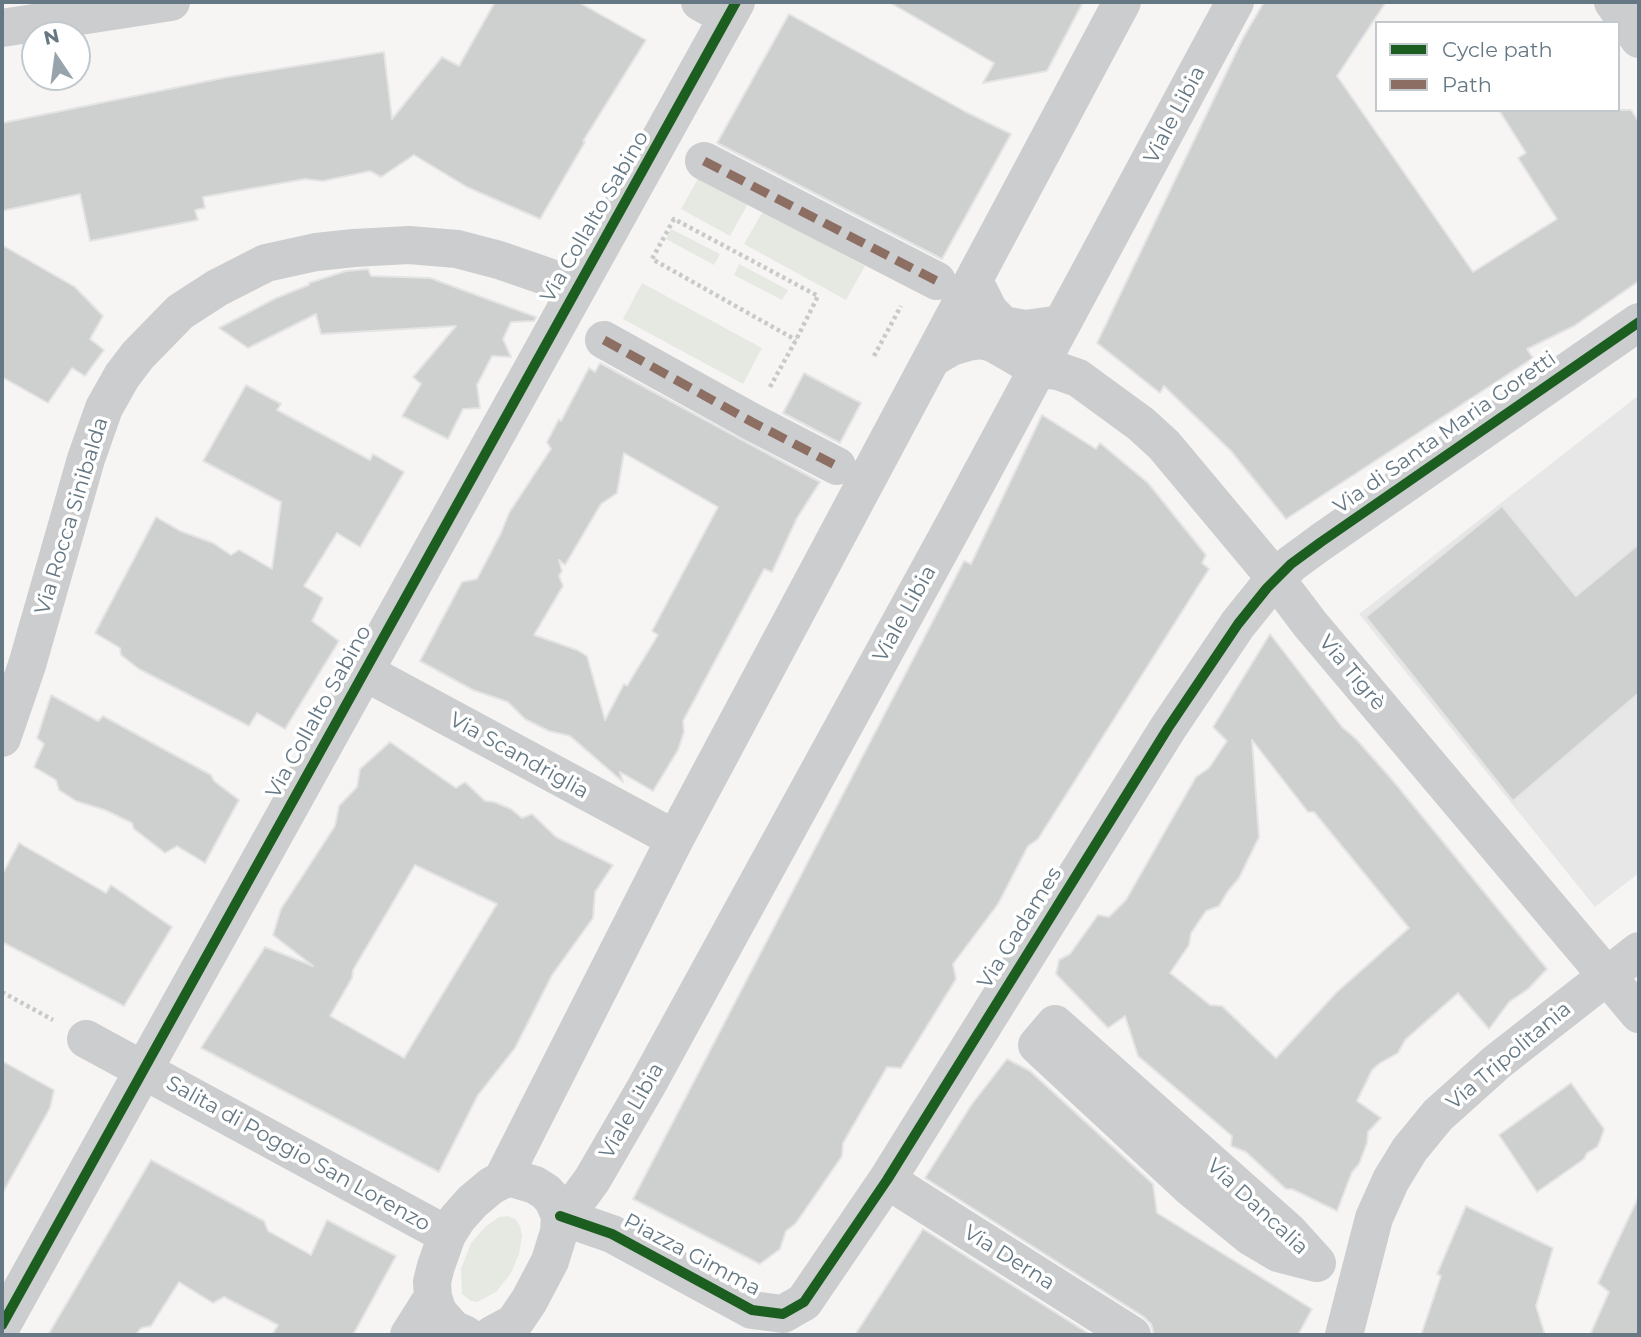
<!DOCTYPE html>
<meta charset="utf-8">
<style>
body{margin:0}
#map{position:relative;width:1641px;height:1337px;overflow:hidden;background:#f6f5f4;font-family:Montserrat,sans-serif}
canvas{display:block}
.frame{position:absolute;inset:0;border:4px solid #657884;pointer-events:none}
.legend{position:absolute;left:1375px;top:21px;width:245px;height:91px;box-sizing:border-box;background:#fff;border:2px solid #c1c9ce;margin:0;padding:9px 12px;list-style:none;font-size:21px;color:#657884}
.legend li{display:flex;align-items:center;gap:14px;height:35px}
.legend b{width:35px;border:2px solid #c1c9ce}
.north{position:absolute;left:21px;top:21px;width:70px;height:70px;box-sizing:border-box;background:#fff;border:2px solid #c1c9ce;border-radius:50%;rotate:347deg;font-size:19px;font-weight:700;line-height:28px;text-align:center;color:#657884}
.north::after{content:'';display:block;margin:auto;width:24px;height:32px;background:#98a4ab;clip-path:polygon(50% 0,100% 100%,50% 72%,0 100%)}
</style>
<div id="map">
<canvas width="1641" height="1337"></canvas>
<div class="frame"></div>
<ul class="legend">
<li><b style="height:9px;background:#1b5e20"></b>Cycle path</li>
<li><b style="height:9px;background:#8d6e63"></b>Path</li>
</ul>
<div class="north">N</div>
</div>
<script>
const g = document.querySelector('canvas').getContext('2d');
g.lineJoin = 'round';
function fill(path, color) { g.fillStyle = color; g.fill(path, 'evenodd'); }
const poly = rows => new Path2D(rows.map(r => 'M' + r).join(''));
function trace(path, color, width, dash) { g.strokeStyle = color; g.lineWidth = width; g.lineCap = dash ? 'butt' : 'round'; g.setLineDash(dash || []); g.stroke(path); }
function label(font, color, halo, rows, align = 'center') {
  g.font = font + ' Montserrat,sans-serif'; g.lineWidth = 7; g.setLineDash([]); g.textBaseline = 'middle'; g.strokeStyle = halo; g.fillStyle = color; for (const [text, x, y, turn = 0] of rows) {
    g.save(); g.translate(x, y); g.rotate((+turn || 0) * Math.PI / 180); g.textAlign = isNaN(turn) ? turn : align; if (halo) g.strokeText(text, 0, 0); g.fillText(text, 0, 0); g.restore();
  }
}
const built = poly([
 [1639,395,1639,873,1595,907,1359,614]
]);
const green = poly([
 [700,175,749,202,730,236,681,209],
 [763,211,865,266,846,300,744,244],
 [671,229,720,254,714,265,666,239],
 [739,264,788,290,782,300,734,275],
 [642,283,762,348,743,384,623,319],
 [508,1216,515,1219,520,1226,522,1236,519,1254,511,1273,496,1292,477,1302,471,1301,462,1294,461,1269,471,1243,485,1227,499,1217]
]);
const building = poly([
 [495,2,578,2,646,40,583,141,585,142,540,219,467,187,414,155,381,177,370,171,323,181,305,179,203,197,205,208,195,210,198,220,90,241,80,194,2,211,2,123,228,77,384,52,392,119,442,57,459,66,495,2],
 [889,2,1083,2,1047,71,983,83,994,63,889,2],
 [1264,2,1386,2,1337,76,1473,272,1557,219,1518,158,1526,153,1499,110,1631,110,1639,122,1639,281,1574,326,1527,349,1533,358,1286,519,1231,451,1164,386,1160,393,1097,343,1243,38,1264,2],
 [789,14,966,112,1011,134,942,259,717,143,789,14],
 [2,245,75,287,103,316,90,339,104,350,85,376,72,368,48,403,2,377,2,245],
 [368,269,371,276,430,278,536,317,534,321,511,322,503,339,511,357,492,356,477,385,480,408,463,409,448,439,402,416,421,384,413,377,456,326,321,334,316,314,248,348,219,328,276,298,309,285,309,283,346,271,368,269],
 [600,363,820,482,797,518,772,572,764,569,683,721,684,732,678,750,653,791,620,772,623,782,570,736,549,731,525,719,508,702,473,690,420,661,462,582,477,579,501,533,509,513,551,449,547,442,559,419,561,421,589,368,595,372,600,363],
 [624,453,718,507,652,631,658,635,627,686,624,684,605,720,587,656,577,650,534,635,563,586,559,576,562,571,559,560,565,565,601,504,617,493,624,453],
 [804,373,861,403,840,443,783,413,804,373],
 [246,385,281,404,277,410,370,460,373,454,404,472,360,547,337,533,304,586,323,598,312,621,339,641,285,729,257,713,249,726,139,669,121,655,120,648,95,633,156,517,180,531,213,543,231,555,239,550,272,569,281,502,203,461,246,385],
 [1042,415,1096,449,1100,443,1148,483,1206,555,1202,563,1209,569,1038,839,1028,846,998,904,953,964,956,979,901,1068,887,1067,843,1143,842,1156,796,1223,786,1231,780,1249,760,1264,633,1199,964,561,971,564,1042,415],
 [1502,506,1576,596,1639,544,1639,693,1513,801,1366,617,1502,506],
 [1270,634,1342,727,1356,739,1394,782,1547,969,1528,989,1509,1002,1489,1029,1458,993,1405,1040,1398,1053,1380,1063,1372,1070,1357,1101,1381,1118,1368,1132,1367,1143,1359,1164,1352,1172,1337,1211,1292,1189,1286,1189,1246,1152,1231,1146,1232,1136,1138,1056,1125,1016,1108,1028,1056,974,1059,960,1070,954,1098,915,1109,917,1126,900,1196,777,1209,768,1227,741,1213,727,1270,634],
 [1252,740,1308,812,1314,812,1409,928,1337,992,1276,1058,1222,1006,1210,1005,1170,973,1189,945,1191,933,1206,911,1219,906,1228,891,1239,878,1259,837,1252,740],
 [51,695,98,721,103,716,211,775,214,781,239,800,205,863,177,846,165,853,134,829,132,823,105,810,76,801,59,790,56,780,34,767,44,744,37,738,51,695],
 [390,742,456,788,465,782,485,801,494,802,511,809,522,818,532,814,556,837,613,865,595,892,593,918,552,975,515,1048,478,1095,439,1172,201,1048,265,947,313,966,273,935,281,909,335,826,339,806,357,787,360,769,390,742],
 [415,865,497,904,404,1058,330,1016,352,978,353,970,415,865],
 [19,843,106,893,111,885,172,927,124,1006,2,942,2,875,19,843],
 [1007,1059,1030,1071,1153,1184,1157,1213,1312,1309,1298,1335,1154,1335,1151,1324,1144,1317,925,1178,972,1104,1007,1059],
 [2,1061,54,1090,50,1108,2,1194,2,1061],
 [1571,1083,1604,1129,1600,1141,1597,1147,1587,1153,1584,1159,1537,1192,1499,1135,1571,1083],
 [151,1160,264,1221,268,1231,311,1255,327,1220,396,1256,353,1335,272,1335,278,1325,224,1297,213,1303,179,1282,151,1326,141,1328,136,1335,48,1335,151,1160],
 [1639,1196,1639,1335,1590,1335,1609,1292,1598,1283,1639,1196],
 [1466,1206,1553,1248,1536,1306,1545,1335,1421,1335,1441,1276,1437,1274,1466,1206],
 [923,1229,1091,1335,855,1335,923,1229]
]);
const path = poly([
 [874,356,901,306],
 [770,387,796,340,818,296,674,219,652,259,796,340],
 [2,992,53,1020]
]);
const minor = poly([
 [700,2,727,17],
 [1613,2,1639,39],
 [2,28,171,2],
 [704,161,937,281],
 [974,281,989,311,1003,325,1025,329,1061,324],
 [604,340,752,422,837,466],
 [934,357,951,347,968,342,981,340,993,343,1038,369,1058,371,1078,378,1141,424,1164,445,1276,579,1310,624,1639,1014],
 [363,671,675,839],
 [2,738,27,665,86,459,104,408,122,376,138,355,180,312,217,288,266,263,316,252,354,248,409,245,457,249,499,260,577,287],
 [1055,1024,1289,1232,1317,1263,1278,1253,1251,1237,1191,1188,1037,1045,1055,1024],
 [86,1039,447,1235],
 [502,1180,675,839,1122,2],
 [887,1180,1132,1335],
 [560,1216,612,1234,752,1310,783,1314,804,1302,887,1180,1168,728,1238,624,1267,588,1291,564,1321,542,1639,322],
 [560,1216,578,1199,592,1180,646,1087,951,530,1235,2],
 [2,1325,736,2],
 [409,1335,433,1297],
 [466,1335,453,1329,438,1312,433,1297,432,1282,436,1266,447,1235,457,1219,472,1202,491,1186,502,1180,512,1178,535,1185,546,1192,553,1200,560,1216,559,1232,550,1261,529,1301,514,1323,492,1335],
 [1344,1335,1374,1218,1391,1180,1410,1149,1438,1115,1497,1062,1639,951]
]);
const quiet = poly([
 [704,161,937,281],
 [604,340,752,422,837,466]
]);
const cycleway = poly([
 [560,1216,612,1234,752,1310,783,1314,804,1302,887,1180,1168,728,1238,624,1267,588,1291,564,1321,542,1639,322],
 [2,1325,736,2]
]);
const streetNames = [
 ["Viale Libia",1175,115,-62],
 ["Via Collalto Sabino",595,217,-60],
 ["Via di Santa Maria Goretti",1445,433,-35],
 ["Via Rocca Sinibalda",72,516,-73],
 ["Viale Libia",905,614,-61],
 ["Via Tigrè",1352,673,50],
 ["Via Collalto Sabino",319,712,-61],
 ["Via Scandriglia",519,756,29],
 ["Via Gadames",1020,928,-58],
 ["Via Tripolitania",1509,1056,-40],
 ["Viale Libia",632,1111,-60],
 ["Salita di Poggio San Lorenzo",298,1154,29],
 ["Via Dancalia",1257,1207,43],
 ["Piazza Gimma",692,1255,28],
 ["Via Derna",1009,1258,32]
];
fill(built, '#e6e7e6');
fill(green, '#e6e8e2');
fill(building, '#cecfcf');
trace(building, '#e5e4e4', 2);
trace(path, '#c8caca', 4.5, [3.5, 3.5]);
trace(minor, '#cccdce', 38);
trace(quiet, '#8d6e63', 9, [18, 9]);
trace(cycleway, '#1b5e20', 10);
label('21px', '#657884', '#fff', streetNames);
</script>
